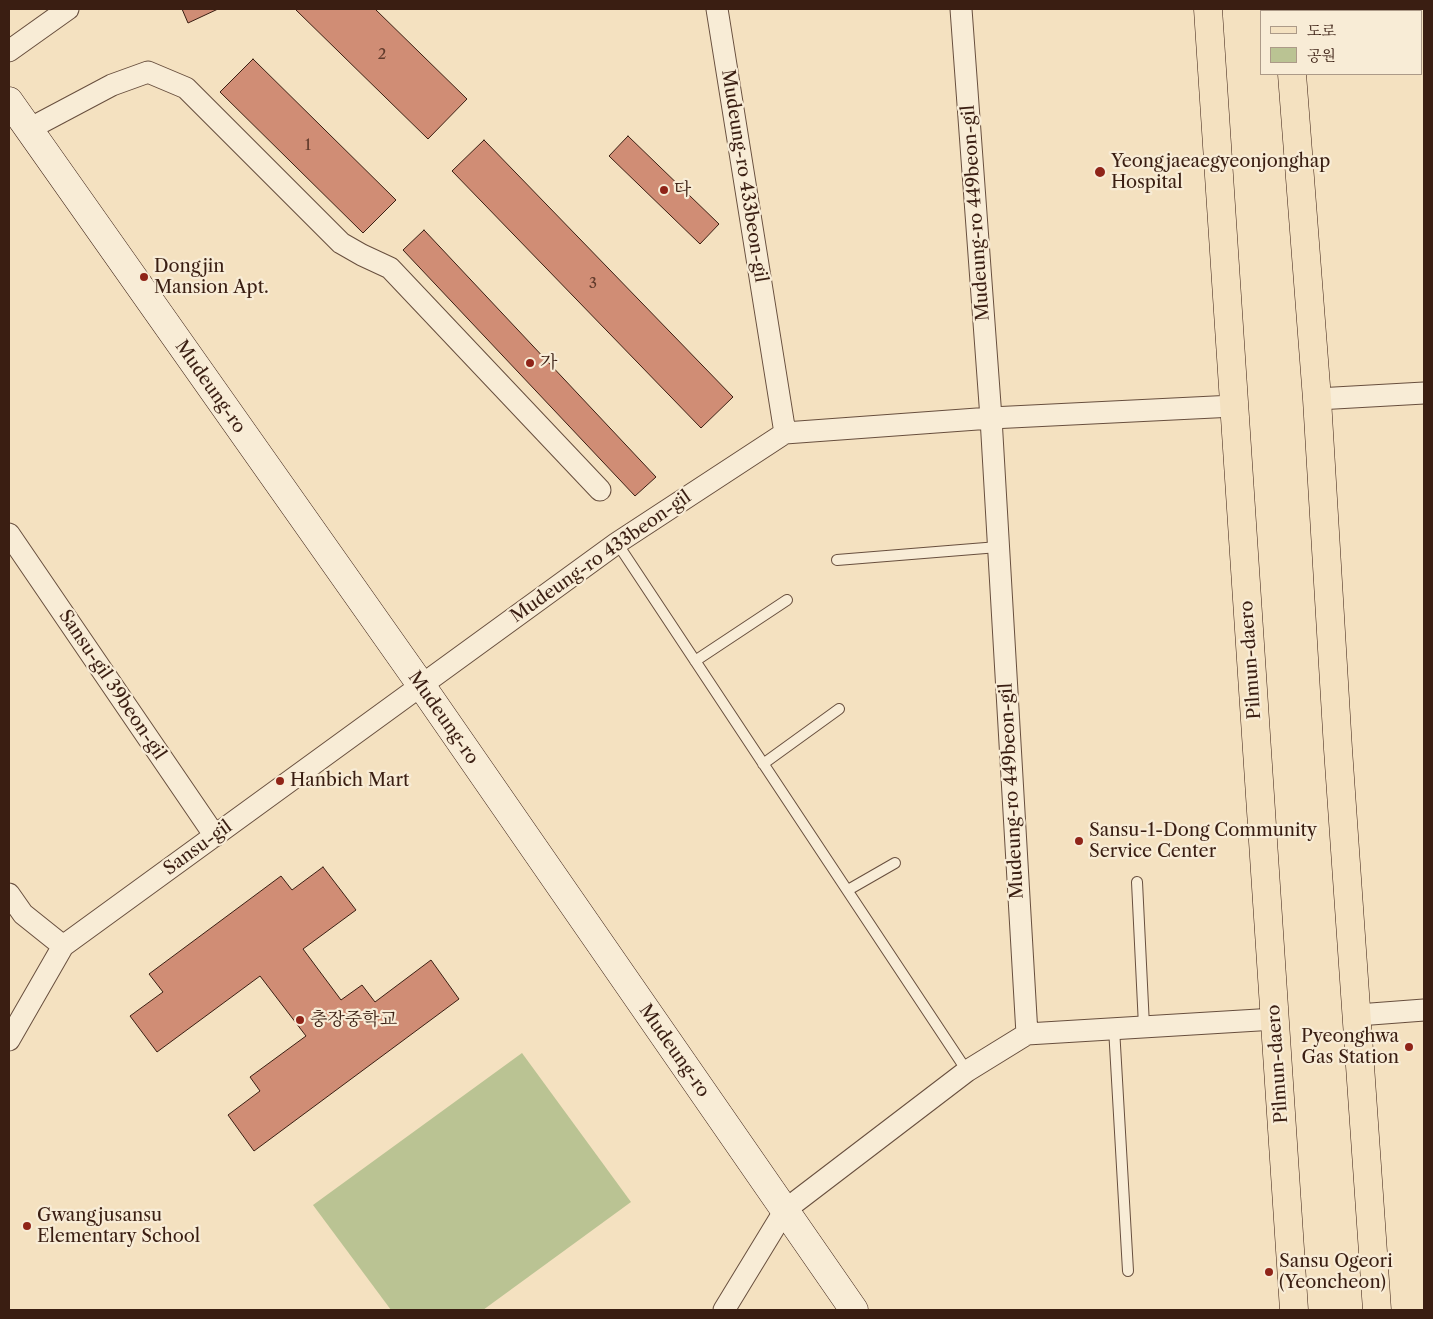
<!DOCTYPE html>
<meta charset="utf-8">
<style>
body{margin:0}
#map{position:relative;width:1433px;height:1319px;overflow:hidden;background:#f4e1c0;font-family:"Libre Caslon Text","Noto Serif KR",serif}
canvas{display:block}
.frame{position:absolute;inset:0;border:10px solid #3a1e12;pointer-events:none}
.legend{position:absolute;left:1260px;top:10px;width:162px;height:65px;box-sizing:border-box;background:#f8ecd6;border:1px solid #ac9a88;margin:0;padding:6px 9px;list-style:none;font-size:15px;color:#3a1e12}
.legend li{display:flex;align-items:center;gap:10px;height:25px}
.legend b{width:25px;border:1px solid #ac9a88}
</style>
<div id="map">
<canvas width="1433" height="1319"></canvas>
<div class="frame"></div>
<ul class="legend">
<li><b style="height:6px;background:#f4e1c0"></b>도로</li>
<li><b style="height:14px;background:#bac393"></b>공원</li>
</ul>
</div>
<script>
const g = document.querySelector('canvas').getContext('2d');
g.lineJoin = 'round';
function fill(path, color) { g.fillStyle = color; g.fill(path, 'evenodd'); }
const poly = rows => new Path2D(rows.map(r => 'M' + r).join(''));
function trace(path, color, width, dash) { g.strokeStyle = color; g.lineWidth = width; g.lineCap = dash ? 'butt' : 'round'; g.setLineDash(dash || []); g.stroke(path); }
function label(font, color, halo, rows, align = 'center') {
  g.font = font + ' "Libre Caslon Text","Noto Serif KR",serif'; g.lineWidth = 4.5; g.setLineDash([]); g.textBaseline = 'middle'; g.strokeStyle = halo; g.fillStyle = color; for (const [text, x, y, turn = 0] of rows) {
    g.save(); g.translate(x, y); g.rotate((+turn || 0) * Math.PI / 180); g.textAlign = isNaN(turn) ? turn : align; if (halo) g.strokeText(text, 0, 0); g.fillText(text, 0, 0); g.restore();
  }
}
const green = poly([
 [522,1053,631,1202,483,1310,391,1310,313,1205]
]);
const building = poly([
 [182,9,218,9,188,23,182,9],
 [297,9,375,9,467,99,428,139,296,10,297,9],
 [253,59,396,200,363,233,220,92,253,59],
 [628,136,719,224,700,244,609,156,628,136],
 [484,140,733,397,701,428,452,171,484,140],
 [424,230,656,477,635,496,403,250,424,230],
 [323,867,356,910,303,949,341,1000,362,985,375,1002,431,960,459,999,254,1151,228,1115,260,1091,250,1077,306,1036,260,976,157,1052,130,1016,163,992,149,974,281,876,292,890,323,867]
]);
const lane = poly([
 [617,543,967,1071],
 [837,560,998,547],
 [695,661,787,600],
 [763,764,839,709],
 [1137,882,1144,1026],
 [848,890,895,863],
 [1114,1028,1128,1271]
]);
const street = poly([
 [717,9,785,433],
 [961,9,991,418,1027,1034],
 [9,51,68,9],
 [29,129,112,85,148,72,186,88,341,243,362,255,390,268,600,490],
 [1317,399,1424,393],
 [9,534,215,836],
 [9,894,23,914,63,946],
 [1358,1015,1424,1010],
 [9,1040,63,946,617,543,785,433,991,418,1234,406],
 [724,1310,785,1210,967,1071,1027,1034,1275,1019]
]);
const secondary = poly([
 [9,101,421,685,854,1310]
]);
const primary = poly([
 [1208,9,1294,1310],
 [1287,9,1287,11],
 [1292,74,1317,399,1338,749,1377,1310]
]);
const markers = [
 [1100,172,6,"#8f2418"],
 [664,190,5,"#8f2418"],
 [144,277,5,"#8f2418"],
 [530,363,5,"#8f2418"],
 [280,781,5,"#8f2418"],
 [1079,841,5,"#8f2418"],
 [300,1020,5,"#8f2418"],
 [1409,1047,5,"#8f2418"],
 [27,1226,5,"#8f2418"],
 [1269,1272,5,"#8f2418"]
];
const numberNames = [
 ["2",382,55],
 ["1",308,146],
 ["3",593,284]
];
const poiNames = [
 ["Yeongjaeaegyeonjonghap",1111,162],
 ["Hospital",1111,183],
 ["다",674,190],
 ["Dongjin",154,267],
 ["Mansion Apt.",154,288],
 ["가",540,363],
 ["Hanbich Mart",290,781],
 ["Sansu-1-Dong Community",1089,831],
 ["Service Center",1089,852],
 ["충장중학교",310,1020],
 ["Pyeonghwa",1399,1037,"right"],
 ["Gas Station",1399,1058,"right"],
 ["Gwangjusansu",37,1216],
 ["Elementary School",37,1237],
 ["Sansu Ogeori",1279,1262],
 ["(Yeoncheon)",1279,1283]
];
const streetNames = [
 ["Mudeung-ro 433beon-gil",744,176,81],
 ["Mudeung-ro 449beon-gil",976,213,-94],
 ["Mudeung-ro",210,387,55],
 ["Mudeung-ro 433beon-gil",601,557,-35],
 ["Pilmun-daero",1251,660,-94],
 ["Sansu-gil 39beon-gil",112,685,56],
 ["Mudeung-ro",443,718,55],
 ["Mudeung-ro 449beon-gil",1012,791,-93],
 ["Sansu-gil",198,848,-36],
 ["Mudeung-ro",674,1051,55],
 ["Pilmun-daero",1278,1064,-94]
];
fill(green, '#bac393');
fill(building, '#d08d75');
trace(building, '#3a1e12', 1);
trace(lane, '#684f3e', 12);
trace(street, '#684f3e', 23);
trace(secondary, '#3a1e12', 29);
trace(primary, '#3a1e12', 29);
trace(lane, '#f8ecd6', 10);
trace(street, '#f8ecd6', 21);
trace(secondary, '#f8ecd6', 28);
trace(primary, '#f4e1c0', 28);
for (const [x, y, r, color] of markers) { const dot = new Path2D(); dot.arc(x, y, r, 0, 2 * Math.PI); g.fillStyle = color; g.fill(dot); trace(dot, '#f8ecd6', 2); }
label('15px', '#603a2b', null, numberNames);
label('18px', '#3a1e12', '#f8ecd6', poiNames, 'left');
label('18px', '#3a1e12', '#f8ecd6', streetNames);
</script>
